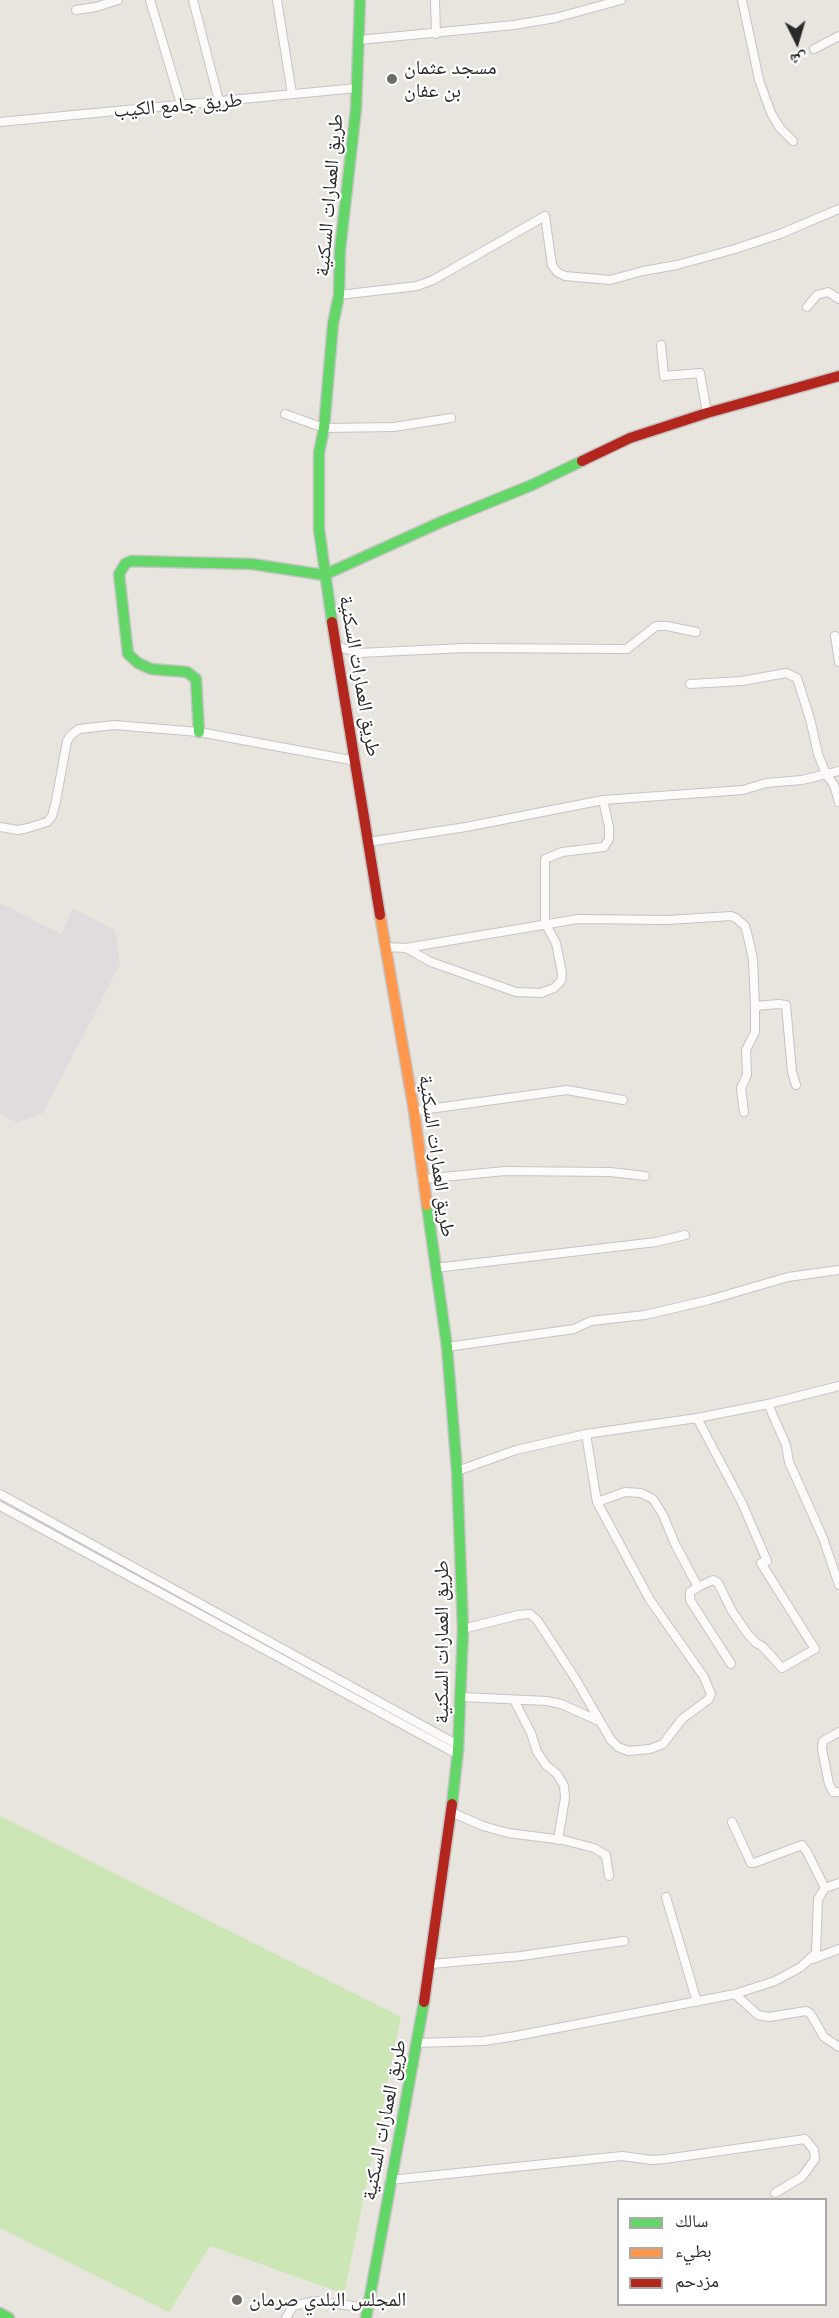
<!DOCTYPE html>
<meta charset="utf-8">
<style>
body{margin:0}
#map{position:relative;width:839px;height:2318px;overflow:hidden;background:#e8e5de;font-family:Lato,"Noto Naskh Arabic",sans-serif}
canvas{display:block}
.legend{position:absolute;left:617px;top:2198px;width:210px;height:108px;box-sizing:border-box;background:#fff;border:2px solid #a9a9a9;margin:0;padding:8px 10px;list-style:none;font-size:18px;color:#292929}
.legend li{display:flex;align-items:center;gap:12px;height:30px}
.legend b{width:30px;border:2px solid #a9a9a9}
.north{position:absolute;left:767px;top:12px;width:60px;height:60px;-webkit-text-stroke:4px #fff;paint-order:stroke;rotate:175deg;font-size:16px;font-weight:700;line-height:24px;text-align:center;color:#292929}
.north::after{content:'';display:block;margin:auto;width:21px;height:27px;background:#292929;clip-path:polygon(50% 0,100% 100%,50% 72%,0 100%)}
</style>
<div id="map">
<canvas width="839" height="2318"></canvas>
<ul class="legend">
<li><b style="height:8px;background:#63d668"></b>سالك</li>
<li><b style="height:8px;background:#ff974d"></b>بطيء</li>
<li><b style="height:8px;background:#b3261e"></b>مزدحم</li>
</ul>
<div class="north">ش</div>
</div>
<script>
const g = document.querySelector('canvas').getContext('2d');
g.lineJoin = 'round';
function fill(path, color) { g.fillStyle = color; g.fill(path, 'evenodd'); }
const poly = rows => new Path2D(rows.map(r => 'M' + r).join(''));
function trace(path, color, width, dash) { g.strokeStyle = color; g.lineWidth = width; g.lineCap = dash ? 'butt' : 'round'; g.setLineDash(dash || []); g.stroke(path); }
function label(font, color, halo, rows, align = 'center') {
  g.font = font + ' Lato,"Noto Naskh Arabic",sans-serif'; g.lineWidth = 4.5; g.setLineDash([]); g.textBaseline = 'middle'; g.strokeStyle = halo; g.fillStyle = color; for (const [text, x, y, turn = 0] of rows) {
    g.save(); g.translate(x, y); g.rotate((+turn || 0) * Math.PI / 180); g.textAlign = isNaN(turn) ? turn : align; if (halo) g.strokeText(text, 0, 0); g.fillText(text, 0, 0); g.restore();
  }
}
const industrial = poly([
 [0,903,61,934,73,908,115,930,120,964,43,1113,17,1123,0,1114]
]);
const pitch = poly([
 [0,1816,401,2017,344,2294,210,2246,169,2312,0,2228]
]);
const street = poly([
 [150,0,181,104],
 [193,0,219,101],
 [277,0,292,94],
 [435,0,436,34],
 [742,0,759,80,771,113,780,128,793,141],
 [76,10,96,7,118,0],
 [359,40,514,25,555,18,621,0],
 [814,49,839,36],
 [0,122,357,88],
 [339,295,417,286,433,280,545,216,552,265,557,272,565,276,610,280,643,271,677,265,735,249,780,234,839,209],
 [807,307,817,295,828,292,839,299],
 [661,345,664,376,700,373,707,413],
 [285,414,324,428,394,427,451,418],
 [835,636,839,662],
 [337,646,359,653,464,648,627,649,656,626,667,626,696,632],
 [690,684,742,681,786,673,797,678,810,719,818,754,826,774,834,785,839,802],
 [0,827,18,830,28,828,47,822,52,816,56,801,67,741,71,735,79,729,114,725,199,732,356,761],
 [368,842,466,827,603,800,743,790,766,783,802,780,839,771],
 [385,947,406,948,578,919,668,920,731,916,736,918,745,926,748,937,753,959,755,1006,755,1032,746,1050,747,1075,741,1088,744,1112],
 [406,948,431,962,516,992,541,993,554,988,561,981,562,973,556,943,545,923,545,859,562,852,604,847,609,839,609,827,603,800],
 [755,1006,779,1004,786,1005,792,1072,796,1085],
 [414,1111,567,1090,623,1100],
 [422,1179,505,1171,610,1172,645,1176],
 [435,1268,656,1242,685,1235],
 [447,1347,574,1329,591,1321,645,1315,709,1300,788,1277,839,1270],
 [768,1404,786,1445,789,1462,823,1538,839,1585],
 [457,1471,516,1450,586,1434,697,1418,768,1404,839,1386],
 [0,1494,458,1745],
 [597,1502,625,1492,641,1493,653,1499,663,1515,675,1544,698,1587,713,1580,718,1583,732,1611,747,1633,756,1643,762,1646,782,1668,815,1649,761,1563,767,1561,742,1503,697,1418],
 [0,1506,457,1754],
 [698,1587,690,1592,690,1600,731,1664],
 [463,1629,518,1615,530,1614,537,1620,575,1678,611,1740,618,1747,628,1751,650,1749,663,1744,682,1719,709,1699,711,1694,704,1677,650,1600,597,1502,586,1434],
 [462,1697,547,1701,561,1704,599,1721],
 [514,1700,531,1733,537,1752,546,1765,557,1774,564,1786,565,1798,558,1840],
 [839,1732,823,1741,822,1749,829,1784,833,1792,839,1792],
 [451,1812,483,1826,508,1833,563,1840,594,1848,606,1855,609,1876],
 [732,1822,751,1863,754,1863,802,1845,807,1852,825,1888],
 [666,1897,697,2002],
 [813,1959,839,1949],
 [431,1964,521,1956,624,1941],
 [735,1994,758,2015,769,2017,806,2011,810,2013,824,2037,839,2047],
 [416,2043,484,2041,516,2036,735,1994,775,1981,801,1967,816,1953,818,1899,825,1888,839,1883],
 [390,2180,622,2156,652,2160,665,2159,805,2139,814,2150,815,2159,802,2177,775,2193],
 [286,2318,293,2306,315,2301,368,2308]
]);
const fast = poly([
 [332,622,319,529,319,453,324,428,333,324,339,295,340,250,356,109,360,0],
 [199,732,196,679,187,672,151,669,138,663,128,654,119,574,125,564,131,561,252,564,324,575,441,522,532,485,582,461],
 [427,1205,447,1347,457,1471,463,1629,458,1751,452,1804],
 [0,2313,9,2318],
 [366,2318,424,2002]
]);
const slow = poly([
 [380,915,414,1111,427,1205]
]);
const jam = poly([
 [582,461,630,438,707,413,839,376],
 [332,622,380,915],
 [424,2002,452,1804]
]);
const markers = [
 [392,79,6,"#6c6b68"],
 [237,2300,6,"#6c6b68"]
];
const poiNames = [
 ["مسجد عثمان",404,68],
 ["بن عفان",404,91],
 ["المجلس البلدي صرمان",249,2300]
];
const streetNames = [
 ["طريق جامع الكيب",178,105,-5],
 ["طريق العمارات السكنية",329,195,-85],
 ["طريق العمارات السكنية",360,676,80],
 ["طريق العمارات السكنية",437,1156,82],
 ["طريق العمارات السكنية",442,1642,-90],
 ["طريق العمارات السكنية",384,2120,-79]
];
fill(industrial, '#e0dcdd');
fill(pitch, '#cce7b5');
trace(street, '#c6c4c4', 10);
trace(fast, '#c6c4c4', 13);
trace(slow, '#c6c4c4', 13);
trace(jam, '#c6c4c4', 13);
trace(street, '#fcfbfa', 8);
trace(fast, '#63d668', 10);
trace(slow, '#ff974d', 10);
trace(jam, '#b3261e', 10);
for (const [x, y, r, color] of markers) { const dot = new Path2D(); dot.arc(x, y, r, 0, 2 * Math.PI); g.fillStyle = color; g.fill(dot); trace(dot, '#fff', 2); }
label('20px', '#292929', '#fff', poiNames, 'left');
label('20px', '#292929', '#fff', streetNames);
</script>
